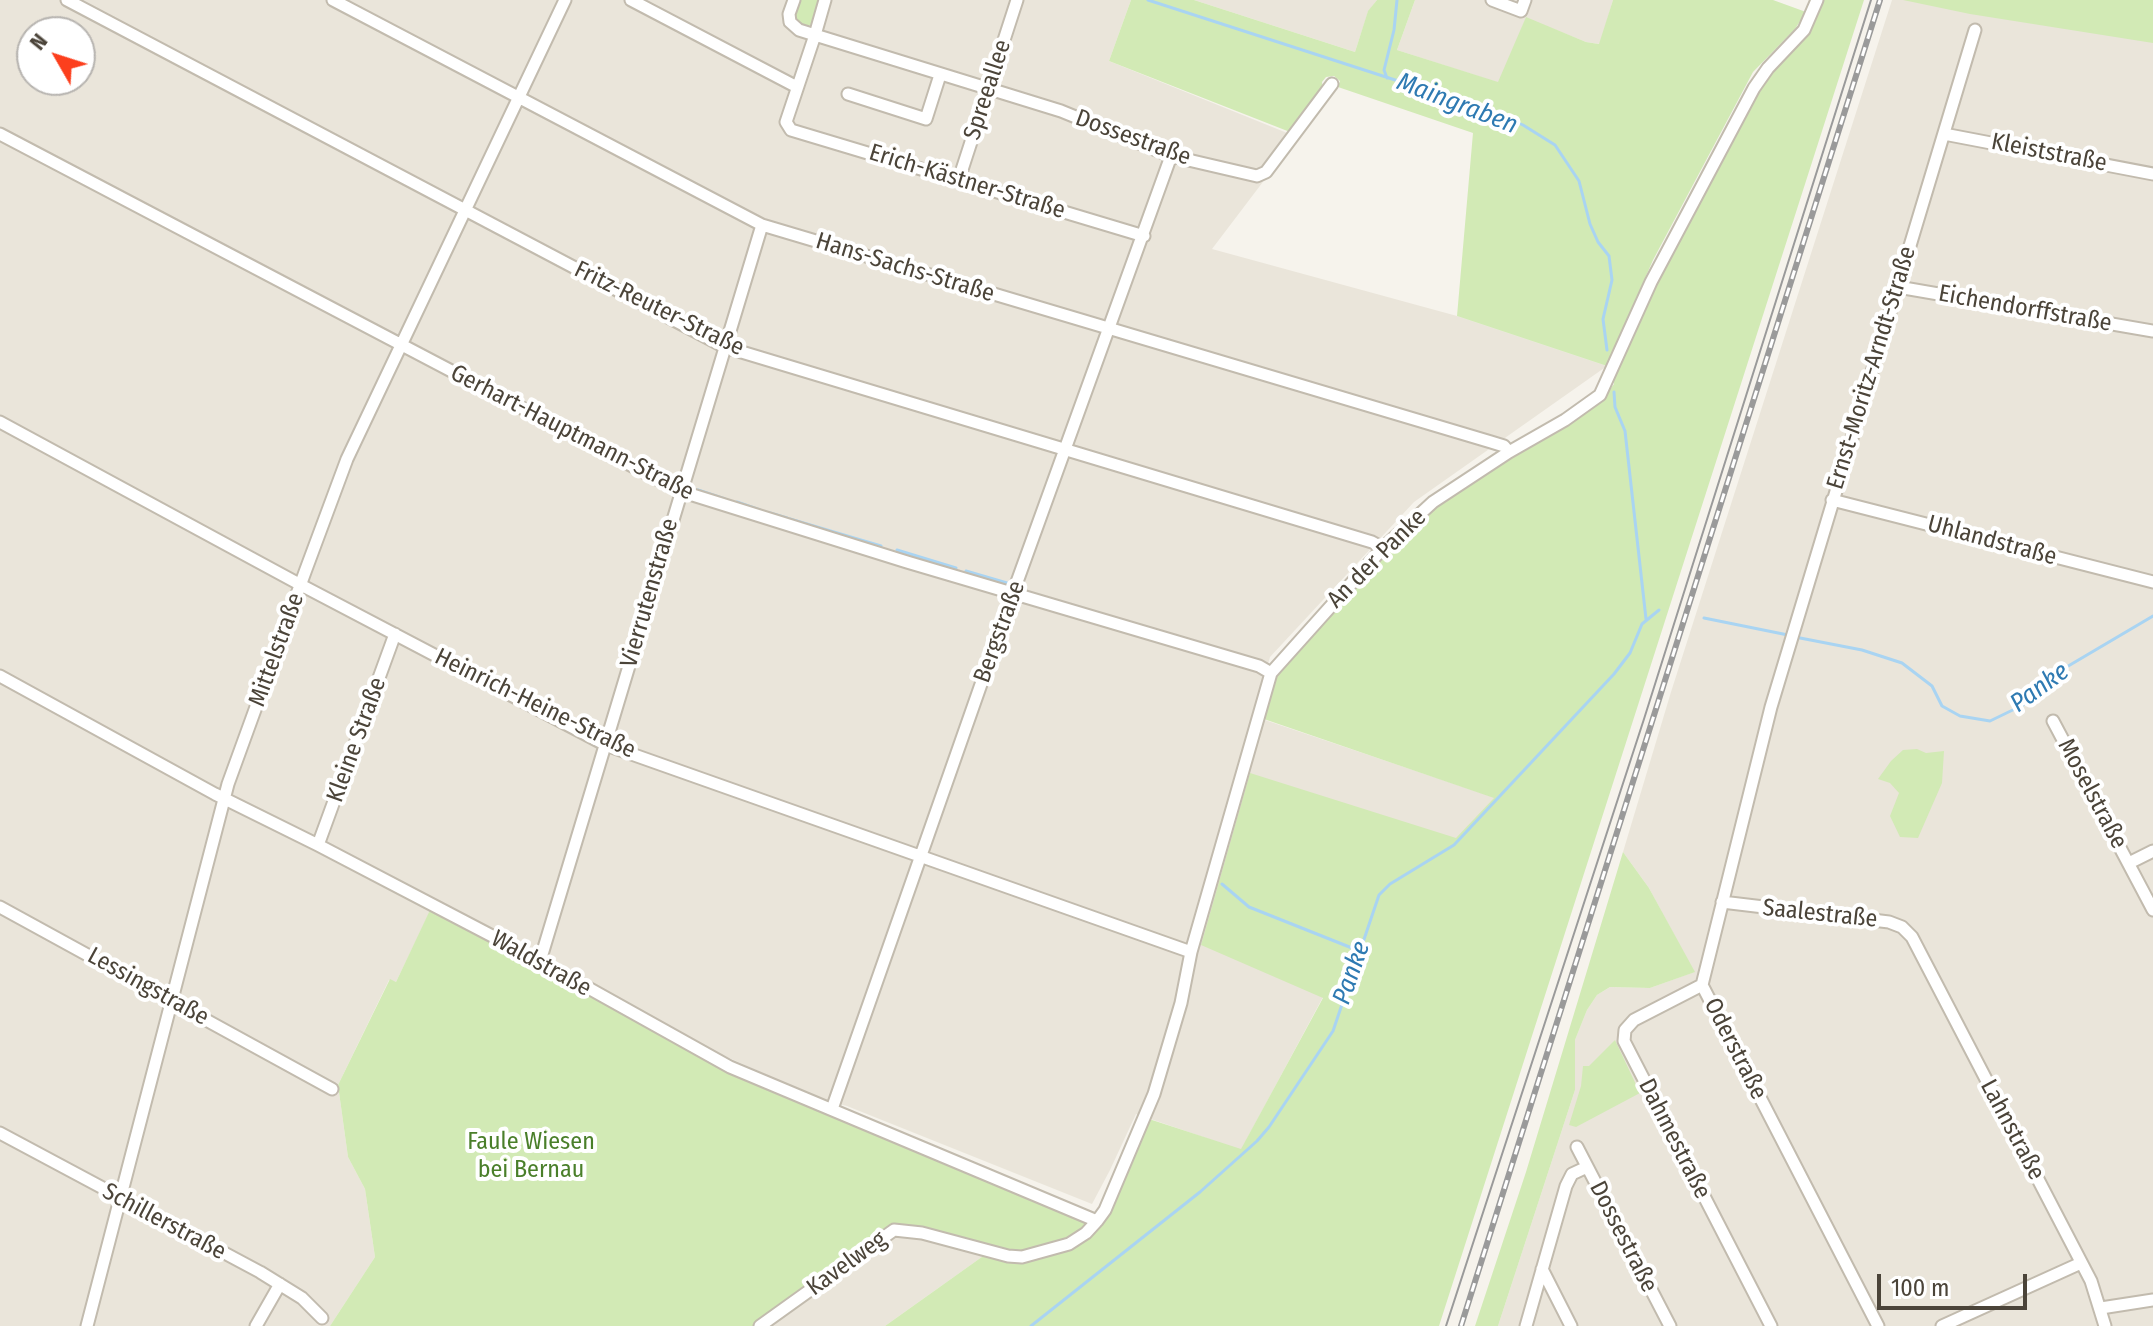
<!DOCTYPE html>
<meta charset="utf-8">
<style>
body{margin:0}
#map{position:relative;width:2153px;height:1326px;overflow:hidden;background:#f6f3ec;font-family:"Fira Sans Condensed",sans-serif}
canvas{display:block}
.north{position:absolute;left:16px;top:16px;width:80px;height:80px;box-sizing:border-box;background:#fff;border:2px solid #b7b4b0;border-radius:50%;rotate:309deg;font-size:22px;font-weight:700;line-height:32px;text-align:center;color:#4b4439}
.north::after{content:'';display:block;margin:auto;width:28px;height:36px;background:#fc3f1d;clip-path:polygon(50% 0,100% 100%,50% 72%,0 100%)}
.scale{position:absolute;left:1877px;top:1274px;width:150px;height:36px;box-sizing:border-box;border:4px solid #4b4439;border-top:0;padding-left:10px;font-size:24px;line-height:28px;white-space:nowrap;color:#4b4439;-webkit-text-stroke:6px #fff;paint-order:stroke}
</style>
<div id="map">
<canvas width="2153" height="1326"></canvas>
<div class="north">N</div>
<div class="scale">100 m</div>
</div>
<script>
const g = document.querySelector('canvas').getContext('2d');
g.lineJoin = 'round';
function fill(path, color) { g.fillStyle = color; g.fill(path, 'evenodd'); }
const poly = rows => new Path2D(rows.map(r => 'M' + r).join(''));
function trace(path, color, width, dash) { g.strokeStyle = color; g.lineWidth = width; g.lineCap = dash ? 'butt' : 'round'; g.setLineDash(dash || []); g.stroke(path); }
function label(font, color, halo, rows, align = 'center') {
  g.font = font + ' "Fira Sans Condensed",sans-serif'; g.lineWidth = 8; g.setLineDash([]); g.textBaseline = 'middle'; g.strokeStyle = halo; g.fillStyle = color; for (const [text, x, y, turn = 0] of rows) {
    g.save(); g.translate(x, y); g.rotate((+turn || 0) * Math.PI / 180); g.textAlign = isNaN(turn) ? turn : align; if (halo) g.strokeText(text, 0, 0); g.fillText(text, 0, 0); g.restore();
  }
}
const residential = poly([
 [0,0,1131,0,1109,61,1297,137,1212,249,1457,316,1607,366,1414,502,1270,657,1253,716,1496,798,1323,997,1241,1150,1136,1114,1110,1170,1092,1204,847,1106,823,1100,709,1049,554,962,435,901,396,982,389,980,338,1085,348,1157,365,1189,375,1257,330,1326,0,1326],
 [32,32,80,32,80,80,32,80],
 [1194,0,1377,0,1368,12,1355,52],
 [1415,0,1613,0,1600,44,1586,42,1526,18,1499,83,1397,50],
 [1892,0,2153,0,2153,1326,1498,1326,1575,1090,1575,1040,1587,1010,1597,995,1610,987,1650,988,1694,972,1649,888,1623,852,1671,692],
 [886,1233,897,1238,914,1237,986,1254,885,1326,683,1326]
]);
const green = poly([
 [797,0,822,0,815,21,810,25,800,27,793,18],
 [1131,0,1194,0,1355,52,1368,11,1377,0,1415,0,1397,50,1498,82,1526,17,1586,42,1599,44,1613,0,1773,0,1806,12,1795,29,1753,72,1653,260,1607,366,1457,316,1473,133,1338,87,1340,81,1334,76,1326,77,1322,82,1323,90,1290,132,1109,61],
 [1821,0,1864,0,1439,1326,885,1326,986,1254,895,1227,755,1326,330,1326,375,1257,365,1189,348,1157,338,1085,390,979,396,982,431,908,539,964,626,1016,728,1070,1096,1227,1149,1119,1241,1149,1323,998,1201,945,1250,773,1456,838,1494,798,1261,718,1271,684,1279,668,1388,547,1434,507,1501,462,1556,431,1607,393,1614,384,1613,380,1638,319,1755,94,1772,69,1801,40,1814,21],
 [1903,0,2153,0,2153,43,1970,14],
 [1917,749,1926,753,1944,751,1942,783,1918,838,1900,837,1890,816,1899,793,1890,783,1878,779,1891,761,1903,750],
 [1623,852,1649,888,1695,972,1650,988,1610,987,1597,995,1587,1010,1575,1040,1575,1090,1498,1326,1475,1326,1526,1172],
 [1615,1040,1640,1093,1576,1127,1569,1125,1581,1086,1583,1066,1589,1066]
]);
const stream = poly([
 [1148,0,1491,111,1523,125,1555,145,1579,181,1590,224,1598,242,1609,256,1612,280,1603,319,1607,350],
 [1387,78,1384,70,1394,30,1397,0],
 [1614,392,1615,407,1625,431,1646,619],
 [698,490,725,499],
 [737,502,760,510],
 [770,513,787,518],
 [790,519,881,546],
 [897,550,956,568],
 [966,571,1007,583],
 [1704,618,1788,635],
 [1795,637,1862,650,1902,663,1932,686,1942,706,1960,716,1990,721,2023,705,2053,675,2153,616],
 [1222,884,1249,907,1357,950],
 [1031,1326,1200,1192,1257,1141,1269,1127,1333,1031,1379,895,1390,884,1454,845,1614,674,1630,653,1642,624,1659,610]
]);
const street = poly([
 [67,0,725,347,1372,542,1383,548],
 [333,0,762,225,1491,442,1504,446,1509,452],
 [631,0,797,87],
 [794,0,789,14,790,22,799,30,815,35,786,122,791,130,1144,236],
 [825,0,815,35,1061,111,1171,156,1257,176,1266,172,1332,84],
 [1492,0,1521,11,1525,0],
 [848,94,926,119,940,75],
 [0,134,680,491,907,562,1259,666,1271,673],
 [1944,134,2153,174],
 [959,179,1017,0],
 [1898,287,2153,331],
 [0,422,301,585,606,745,1191,952],
 [1832,500,2153,582],
 [0,676,215,794,318,845,540,961,730,1067,1097,1221],
 [2053,721,2153,910],
 [318,845,395,634],
 [2129,863,2153,851],
 [1722,902,1889,922,1902,927,1912,937,2091,1281,2105,1326],
 [0,907,332,1089],
 [540,961,762,225],
 [1702,985,1634,1020,1625,1030,1624,1041,1771,1326],
 [832,1109,1013,593,1171,156],
 [0,1133,260,1272,302,1298,322,1318],
 [1577,1147,1670,1326],
 [1542,1269,1571,1326],
 [2101,1308,2153,1300],
 [87,1326,228,784,305,572,347,459,565,0],
 [256,1326,280,1284],
 [760,1326,894,1230,922,1233,1008,1256,1022,1257,1069,1244,1086,1233,1097,1221,1105,1210,1154,1094,1181,1003,1191,952,1271,673,1383,548,1433,502,1509,452,1565,420,1600,395,1651,282,1754,88,1768,68,1804,30,1817,0],
 [1526,1326,1566,1186,1572,1174,1587,1167],
 [1878,1326,1702,985,1771,707,1975,30],
 [1942,1326,2081,1263]
]);
const tram = poly([
 [1446,1326,1644,719,1871,0]
]);
const rail = poly([
 [1461,1326,1880,0]
]);
const streetNames = [
 ["Spreeallee",988,90,-72],
 ["Dossestraße",1133,138,20],
 ["Kleiststraße",2049,153,11],
 ["Erich-Kästner-Straße",967,182,17],
 ["Hans-Sachs-Straße",905,268,17],
 ["Fritz-Reuter-Straße",659,309,26],
 ["Eichendorffstraße",2025,309,10],
 ["Ernst-Moritz-Arndt-Straße",1872,368,-73],
 ["Gerhart-Hauptmann-Straße",572,433,27],
 ["Uhlandstraße",1992,541,15],
 ["An der Panke",1377,559,-45],
 ["Vierrutenstraße",650,593,-74],
 ["Bergstraße",1000,632,-70],
 ["Mittelstraße",277,650,-70],
 ["Heinrich-Heine-Straße",535,704,26],
 ["Kleine Straße",357,740,-70],
 ["Moselstraße",2092,794,62],
 ["Saalestraße",1820,914,6],
 ["Waldstraße",541,964,29],
 ["Lessingstraße",148,987,29],
 ["Oderstraße",1735,1049,63],
 ["Lahnstraße",2012,1130,62],
 ["Dahmestraße",1674,1139,63],
 ["Schillerstraße",164,1222,28],
 ["Dossestraße",1623,1237,63],
 ["Kavelweg",847,1264,-36]
];
const parkNames = [
 ["Faule Wiesen",531,1142],
 ["bei Bernau",531,1170]
];
const waterNames = [
 ["Maingraben",1457,104,21],
 ["Panke",2040,688,-36],
 ["Panke",1352,973,-71]
];
fill(residential, '#eae5da');
fill(green, '#d2eab5');
trace(stream, '#a9d4f2', 3);
trace(street, '#c2bbae', 15);
trace(street, '#fff', 11);
trace(tram, '#9a9a9a', 2);
trace(rail, '#9a9a9a', 6);
trace(rail, '#fff', 3, [9]);
label('24px', '#4b4439', '#fff', streetNames);
label('24px', '#4a7f2a', '#fff', parkNames);
label('italic 26px', '#2e7ab2', '#fff', waterNames);
</script>
